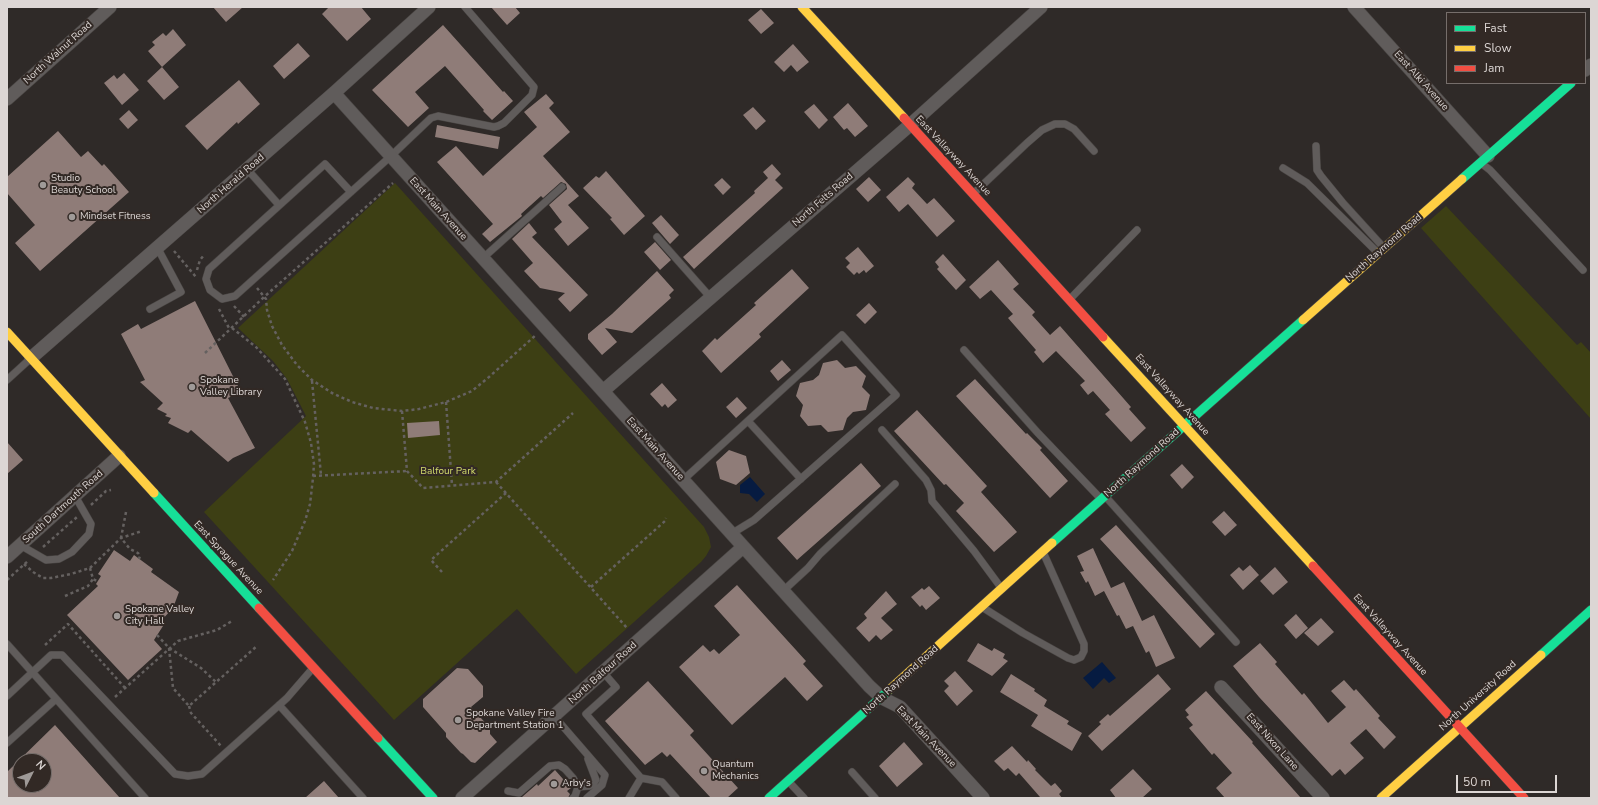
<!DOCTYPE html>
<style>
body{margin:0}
#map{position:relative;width:1598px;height:805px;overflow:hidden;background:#2f2a28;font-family:"Nunito Sans",sans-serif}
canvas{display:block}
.frame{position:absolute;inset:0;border:8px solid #dcd6d4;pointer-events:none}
.legend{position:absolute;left:1446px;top:12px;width:140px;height:72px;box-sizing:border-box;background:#322925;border:1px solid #766e6b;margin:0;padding:5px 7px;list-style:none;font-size:12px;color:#dcd6d4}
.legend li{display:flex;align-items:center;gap:8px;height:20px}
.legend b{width:20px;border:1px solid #766e6b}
.north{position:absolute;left:12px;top:753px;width:40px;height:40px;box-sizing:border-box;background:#322925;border:1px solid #766e6b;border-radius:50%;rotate:48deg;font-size:11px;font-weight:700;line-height:16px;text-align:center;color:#dcd6d4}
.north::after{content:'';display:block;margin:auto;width:14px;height:18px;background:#9f9a98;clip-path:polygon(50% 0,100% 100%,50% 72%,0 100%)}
.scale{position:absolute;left:1456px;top:775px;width:101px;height:18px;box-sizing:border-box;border:2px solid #dcd6d4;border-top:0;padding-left:5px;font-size:12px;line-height:14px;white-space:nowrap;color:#dcd6d4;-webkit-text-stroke:3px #322925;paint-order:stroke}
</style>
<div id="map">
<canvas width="1598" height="805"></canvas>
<div class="frame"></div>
<ul class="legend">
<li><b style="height:5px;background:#16e098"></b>Fast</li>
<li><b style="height:5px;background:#ffcf43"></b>Slow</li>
<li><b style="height:5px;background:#f24e42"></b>Jam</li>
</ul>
<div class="north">N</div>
<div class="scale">50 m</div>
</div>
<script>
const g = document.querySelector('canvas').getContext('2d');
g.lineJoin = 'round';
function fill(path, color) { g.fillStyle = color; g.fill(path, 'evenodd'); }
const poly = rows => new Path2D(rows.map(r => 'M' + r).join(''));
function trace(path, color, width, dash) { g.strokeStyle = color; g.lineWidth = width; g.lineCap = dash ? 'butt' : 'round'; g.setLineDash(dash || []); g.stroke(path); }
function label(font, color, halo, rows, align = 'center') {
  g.font = font + ' "Nunito Sans",sans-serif'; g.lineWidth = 4; g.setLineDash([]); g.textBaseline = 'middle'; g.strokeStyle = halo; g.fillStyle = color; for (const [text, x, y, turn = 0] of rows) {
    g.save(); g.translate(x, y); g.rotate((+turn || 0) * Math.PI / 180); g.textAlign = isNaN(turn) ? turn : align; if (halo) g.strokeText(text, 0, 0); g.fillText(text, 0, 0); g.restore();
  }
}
const green = poly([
 [395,183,704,527,709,537,711,547,706,556,701,562,576,674,517,609,394,720,204,512,306,416,287,379,273,361,238,328],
 [1446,206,1577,345,1581,342,1591,353,1591,419,1421,228]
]);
const water = poly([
 [750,477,765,494,757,502,749,494,740,493,740,485],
 [1102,662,1116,678,1109,683,1104,678,1093,689,1083,678]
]);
const building = poly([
 [213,7,243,7,226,22],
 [329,7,361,7,371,19,347,41,322,14],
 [491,7,515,7,520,13,507,25],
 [761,9,774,23,761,34,748,20],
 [443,25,503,92,504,91,513,101,492,120,483,111,484,110,445,66,415,92,429,108,408,127,372,90],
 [173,29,186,45,162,67,148,51,155,45,152,42,163,33,166,36],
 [298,43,310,56,284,79,273,66],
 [793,44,809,62,797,72,791,65,784,72,774,62],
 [162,67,179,87,164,100,147,81],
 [124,73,139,90,122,105,104,83,114,75,117,79],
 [239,80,260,104,238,124,237,122,207,150,185,126],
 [546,94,554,103,549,108,570,132,543,156,579,196,568,205,589,228,568,246,554,229,562,222,549,205,567,189,566,184,561,182,543,198,541,196,521,214,522,216,490,242,482,234,493,224,437,162,456,146,483,176,537,127,524,112],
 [848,103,868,126,855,137,847,128,844,130,833,117],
 [814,104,828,120,819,129,804,112],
 [753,107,766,121,756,130,743,115],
 [129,110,138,120,128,129,119,119],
 [437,125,500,137,498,149,435,137],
 [58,131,81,157,88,151,102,166,104,164,129,192,40,271,15,243,35,225,7,193,7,177],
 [772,164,781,174,775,180,783,188,694,269,683,257,755,193,754,191,768,178,763,172],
 [606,171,645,216,624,235,610,219,612,218,583,188,596,176,599,178],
 [869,177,881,190,868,202,856,189],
 [908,177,915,184,912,188,927,204,934,198,955,221,937,237,908,204,899,212,886,197],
 [722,178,731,187,723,195,714,185],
 [661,215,679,235,670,244,652,223],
 [529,223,537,233,532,237,588,295,570,312,558,299,565,293,540,288,524,271,533,263,512,239],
 [655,242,671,260,660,270,644,252],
 [858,247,874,266,866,273,864,270,859,274,857,272,854,275,846,267,850,263,845,258],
 [943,254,966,280,956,290,937,269,939,267,935,262],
 [998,260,1019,284,1013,289,1035,312,1032,315,1050,335,1060,326,1131,407,1129,409,1146,428,1131,442,1105,414,1110,410,1093,391,1088,395,1080,385,1085,381,1056,351,1043,363,1034,352,1036,350,1008,318,1013,314,991,290,980,299,969,287],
 [792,269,809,288,759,334,761,337,721,373,702,351,715,338,717,340,756,305,754,303],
 [657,271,674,290,669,295,671,298,632,333,605,328,617,342,602,355,588,339,588,334,612,314],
 [195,301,241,392,228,398,255,448,233,458,228,462,191,430,188,433,168,423,171,418,165,416,167,414,157,409,163,403,140,382,145,380,121,334,138,324,141,329],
 [869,303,877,312,865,324,856,315],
 [782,360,791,370,778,381,770,371],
 [837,360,845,368,856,366,866,376,862,387,870,395,866,410,853,412,847,418,843,430,828,432,821,425,808,426,800,416,803,405,796,396,800,383,813,380,819,375,823,363],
 [975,379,1026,434,1027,433,1042,448,1040,450,1068,481,1050,498,956,396],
 [662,383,677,400,668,408,665,404,662,407,650,394],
 [737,397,747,408,736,418,726,407],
 [917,410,987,486,981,492,1017,532,994,552,956,511,964,503,946,484,944,485,894,431],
 [439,421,440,435,408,438,407,423],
 [7,442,23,460,7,474],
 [729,450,746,456,750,473,736,485,720,479,716,462],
 [861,463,881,486,797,560,777,538],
 [1182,464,1194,477,1182,489,1170,475],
 [1224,511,1237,525,1225,536,1212,522],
 [1116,525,1215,634,1200,648,1100,539],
 [1093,548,1111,588,1124,582,1142,621,1154,615,1175,658,1156,667,1149,651,1146,653,1133,626,1126,629,1119,615,1117,616,1104,591,1095,596,1088,581,1086,583,1080,572,1084,571,1077,556],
 [114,550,130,561,134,555,153,569,151,572,179,592,173,608,159,623,163,626,154,640,162,649,128,680,67,615,98,586,96,584,101,576,98,574],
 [1250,565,1259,575,1243,590,1230,575,1239,567,1243,571],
 [1275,567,1288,582,1273,595,1260,581],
 [737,585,806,661,803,664,823,686,807,701,785,677,732,725,679,667,703,645,710,652,714,649,719,654,740,635,714,606],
 [929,586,940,598,926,610,922,605,920,607,911,597,922,588,924,590],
 [886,591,897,604,881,618,893,630,881,640,876,635,869,642,856,628,867,618,864,614],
 [1296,614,1308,628,1296,639,1284,625],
 [1321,618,1334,632,1318,646,1304,633],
 [978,643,992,651,994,648,1005,654,1003,658,1008,661,992,676,967,661],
 [1260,643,1277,662,1275,664,1302,695,1304,693,1328,723,1346,707,1331,691,1344,680,1354,691,1356,689,1380,716,1378,718,1396,737,1384,749,1366,729,1350,743,1364,758,1345,775,1340,769,1332,776,1259,697,1233,666],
 [457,668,468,669,483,686,483,697,471,707,490,728,490,734,497,742,475,763,471,762,463,754,461,753,446,737,446,733,423,707,423,699],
 [955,671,973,691,957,706,944,691,949,686,944,681],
 [1011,674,1035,689,1034,691,1047,700,1044,706,1069,721,1067,724,1082,733,1072,751,1031,726,1038,715,1000,692],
 [1158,674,1171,689,1102,751,1088,736,1101,724,1099,722,1108,714,1110,716],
 [648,681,694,731,690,735,738,788,727,798,711,798,670,754,667,757,662,752,645,765,605,721],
 [1206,691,1253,742,1252,743,1301,798,1225,798,1216,788,1232,773,1214,753,1212,755,1189,728,1193,725,1186,717,1189,715,1185,710],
 [55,725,120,798,7,798,7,772],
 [20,761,44,761,44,785,20,785],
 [904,742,923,764,897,787,879,766],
 [1012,746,1027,762,1028,760,1036,769,1035,770,1051,786,1055,783,1062,791,1059,794,1062,798,1038,798,1040,797,1019,773,1016,776,1008,768,1004,771,994,761],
 [1133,769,1152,789,1142,798,1116,798,1110,790],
 [555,770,571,788,567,791,570,794,568,798,519,798,522,797,537,784,538,786],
 [324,781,339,798,305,798]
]);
const path = poly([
 [174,251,196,277],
 [197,270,200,260,204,255],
 [257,288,266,299,267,310,272,326,282,345,297,365,312,380,332,393,352,402,373,408,402,411,419,409,446,402,472,391,489,377,536,335],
 [234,306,244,317],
 [219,309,230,330],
 [232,328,256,347,285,379,305,422,311,443,314,464,313,478,310,504,305,521,292,551,273,580],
 [205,353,264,297,393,183],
 [312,381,321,475],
 [446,402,452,485],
 [402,411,407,471,423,488,496,482,573,413],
 [313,476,407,471],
 [496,482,627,628],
 [91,505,106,491,111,490],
 [126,512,121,538,130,549,138,553,140,556,139,559],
 [43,547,77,517],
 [24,564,33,572,43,578,51,578,71,574,90,568,121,538,142,531],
 [90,568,93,579,97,581],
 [442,572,431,560,506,493],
 [7,580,29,560],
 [591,587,665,521,666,518],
 [65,596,88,586,93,579],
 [157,635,169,648,201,668,216,682],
 [45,645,68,624,125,688],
 [169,648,173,688,189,706,257,646],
 [115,697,178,641,217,630,232,621],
 [189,706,191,713,221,746]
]);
const lane = poly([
 [1316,146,1317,170,1321,176,1343,203,1384,248],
 [1481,163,1490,170,1583,270],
 [1283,168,1307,183,1378,253],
 [247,169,279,205],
 [351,192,325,164,209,269,206,279,210,290,222,299,235,296,391,156,431,118,438,116,494,127,498,126,504,123,532,95,534,87,465,7],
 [973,194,1027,143,1042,130,1055,124,1065,124,1074,129,1094,151],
 [657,237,711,298],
 [483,258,562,187],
 [1070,299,1137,230],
 [150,309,181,292,157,247],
 [964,350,1037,432,1101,499],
 [7,380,30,359],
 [748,421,801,479],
 [882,430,926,480,931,490,932,501,974,551,1002,589],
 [683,480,842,335,896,395,754,520,731,534],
 [1105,496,1236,642],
 [20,545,46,560,59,559,72,552,89,534,91,524,75,496],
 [783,591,808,568,820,554,895,484],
 [982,607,1023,633,1068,658,1074,660,1081,657,1084,651,1084,644,1043,552],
 [7,644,145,798],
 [603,672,616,687,586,714,641,778,662,782,676,798],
 [7,696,51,655,62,655,175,774,188,776,202,774,287,698,313,668],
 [279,705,363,798],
 [554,716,605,775,602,785,587,798],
 [7,743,56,699],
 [852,772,875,798],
 [789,782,804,798],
 [578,787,589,786,593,784,596,780,588,759],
 [508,791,519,793,550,766,559,765,565,769,573,778,578,787,575,796,573,798],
 [629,798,641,778]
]);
const street = poly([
 [1354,7,1488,156],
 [1585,70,1591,65],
 [334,93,869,686,882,698,900,707,983,798],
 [7,99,110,7],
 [31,358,334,93,429,7],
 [603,391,910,125,1041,7],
 [7,557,119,456],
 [1221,687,1323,798],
 [462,798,743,547]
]);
const fast = poly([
 [1462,179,1571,83],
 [154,493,259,608],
 [1052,543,1303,320],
 [1541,655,1591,610],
 [378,738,433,798],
 [769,798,889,690]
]);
const slow = poly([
 [802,7,904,118],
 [1303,320,1462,179],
 [7,332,154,493],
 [1103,337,1313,566],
 [889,690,1052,543],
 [1381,798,1541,655]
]);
const jam = poly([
 [904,118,1103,337],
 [1313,566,1524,798],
 [259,608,378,738]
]);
const markers = [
 [43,185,4,"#9f9a98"],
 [72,217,4,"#9f9a98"],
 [192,387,4,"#9f9a98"],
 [117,616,4,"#9f9a98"],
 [458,720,4,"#9f9a98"],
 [704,771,4,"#9f9a98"],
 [554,784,4,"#9f9a98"]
];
const streetNames = [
 ["North Walnut Road",58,53,-42],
 ["East Alki Avenue",1421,81,48],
 ["East Valleyway Avenue",953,156,47],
 ["North Herald Road",231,184,-41],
 ["North Felts Road",823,200,-41],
 ["East Main Avenue",438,209,48],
 ["North Raymond Road",1384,248,-41],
 ["East Valleyway Avenue",1172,395,48],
 ["East Main Avenue",655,449,48],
 ["North Raymond Road",1142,463,-42],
 ["South Dartmouth Road",63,507,-42],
 ["East Sprague Avenue",228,558,47],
 ["East Valleyway Avenue",1390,635,48],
 ["North Balfour Road",603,673,-42],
 ["North Raymond Road",901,680,-42],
 ["North University Road",1478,696,-42],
 ["East Main Avenue",926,737,46],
 ["East Nixon Lane",1272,742,48]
];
const poiNames = [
 ["Studio",51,179],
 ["Beauty School",51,191],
 ["Mindset Fitness",80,217],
 ["Spokane",200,381],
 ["Valley Library",200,393],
 ["Spokane Valley",125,610],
 ["City Hall",125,622],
 ["Spokane Valley Fire",466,714],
 ["Department Station 1",466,726],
 ["Quantum",712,765],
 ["Mechanics",712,777],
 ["Arby's",562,784]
];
const parkNames = [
 ["Balfour Park",448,472]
];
fill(green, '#3d3f14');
fill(water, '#061b41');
fill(building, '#8f7c78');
trace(lane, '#4a4644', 8);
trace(street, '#4a4644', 14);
trace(fast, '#4a4644', 10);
trace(slow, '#4a4644', 10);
trace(jam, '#4a4644', 10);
trace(path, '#656160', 2.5, [3, 3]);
trace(lane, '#605c5b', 7);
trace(street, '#605c5b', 13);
trace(fast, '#16e098', 9);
trace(slow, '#ffcf43', 9);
trace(jam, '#f24e42', 9);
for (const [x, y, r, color] of markers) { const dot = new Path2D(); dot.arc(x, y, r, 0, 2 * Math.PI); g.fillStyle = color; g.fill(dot); trace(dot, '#322925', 1.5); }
label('10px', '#dcd6d4', '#322925', streetNames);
label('10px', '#dcd6d4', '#322925', poiNames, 'left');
label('10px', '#d3dc6c', '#322925', parkNames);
</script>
